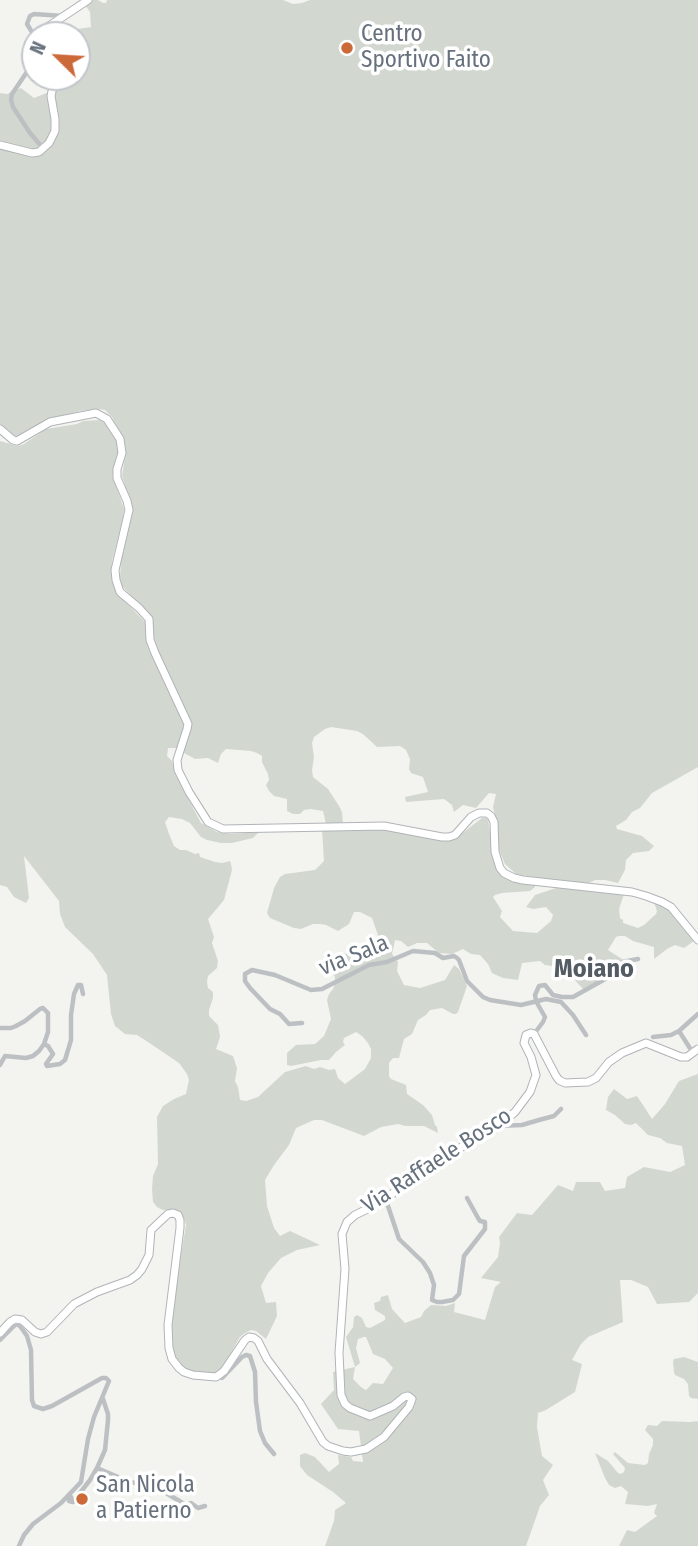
<!DOCTYPE html>
<style>
body{margin:0}
#map{position:relative;width:698px;height:1546px;overflow:hidden;background:#f3f3f0;font-family:"Fira Sans Condensed",sans-serif}
canvas{display:block}
.north{position:absolute;left:21px;top:21px;width:70px;height:70px;box-sizing:border-box;background:#fff;border:2px solid #c2c6cb;border-radius:50%;rotate:294deg;font-size:19px;font-weight:700;line-height:28px;text-align:center;color:#66717d}
.north::after{content:'';display:block;margin:auto;width:24px;height:32px;background:#cb6939;clip-path:polygon(50% 0,100% 100%,50% 72%,0 100%)}
</style>
<div id="map">
<canvas width="698" height="1546"></canvas>
<div class="north">N</div>
</div>
<script>
const g = document.querySelector('canvas').getContext('2d');
g.lineJoin = 'round';
function fill(path, color) { g.fillStyle = color; g.fill(path, 'evenodd'); }
const poly = rows => new Path2D(rows.map(r => 'M' + r).join(''));
function trace(path, color, width, dash) { g.strokeStyle = color; g.lineWidth = width; g.lineCap = dash ? 'butt' : 'round'; g.setLineDash(dash || []); g.stroke(path); }
function label(font, color, halo, rows, align = 'center') {
  g.font = font + ' "Fira Sans Condensed",sans-serif'; g.lineWidth = 7; g.setLineDash([]); g.textBaseline = 'middle'; g.strokeStyle = halo; g.fillStyle = color; for (const [text, x, y, turn = 0] of rows) {
    g.save(); g.translate(x, y); g.rotate((+turn || 0) * Math.PI / 180); g.textAlign = isNaN(turn) ? turn : align; if (halo) g.strokeText(text, 0, 0); g.fillText(text, 0, 0); g.restore();
  }
}
const green = poly([
 [92,0,98,0,103,3,106,3,107,0,283,0,293,4,302,3,310,0,698,0,698,767,652,793,640,808,632,812,626,820,616,826,617,829,642,836,654,846,649,851,633,853,626,860,625,870,618,883,605,880,595,880,589,883,562,882,516,874,505,864,499,850,497,823,493,807,496,794,489,793,476,808,463,805,454,812,452,805,444,799,406,802,405,797,428,792,423,777,411,773,409,769,410,759,406,750,400,746,377,747,363,734,357,731,331,727,325,729,314,737,312,743,314,757,312,770,313,777,328,789,339,806,342,812,343,824,326,824,323,811,311,809,304,810,300,814,293,814,287,811,287,799,274,796,269,791,266,785,269,780,268,774,262,762,262,756,257,753,251,751,226,749,221,754,218,763,208,758,195,759,184,753,191,720,184,709,156,649,151,619,144,609,122,586,120,578,121,561,131,513,131,504,122,476,126,448,112,417,105,410,98,409,80,411,42,422,17,438,14,437,0,426,0,148,32,156,51,145,55,139,58,131,53,100,58,77,77,77,77,35,45,34,58,23,68,31,77,31,77,29,91,27,90,12,85,5],
 [21,88,34,98,49,92,53,130,47,141,38,150,33,150,0,143,0,93,7,94],
 [99,420,105,423,115,435,120,449,113,477,124,509,123,519,112,561,111,574,113,585,117,593,145,622,150,650,185,725,177,748,168,748,167,756,172,761,176,776,201,823,217,832,231,834,259,832,253,838,232,843,221,843,207,840,201,837,190,823,182,819,169,817,165,822,169,834,174,846,180,850,186,850,195,854,199,853,200,857,215,862,222,863,230,861,231,864,232,870,224,900,208,919,214,937,212,943,218,961,217,968,208,976,207,982,208,988,213,992,213,998,209,1010,209,1016,218,1025,220,1037,216,1049,233,1056,237,1068,235,1081,238,1087,240,1100,246,1101,258,1097,285,1072,306,1066,314,1069,320,1067,329,1070,335,1069,338,1078,345,1084,365,1069,371,1058,371,1049,368,1043,362,1036,356,1032,344,1038,343,1042,345,1045,336,1052,329,1060,321,1060,291,1066,287,1065,287,1053,296,1045,315,1044,324,1036,331,1019,327,1000,329,994,333,989,335,983,335,977,328,966,330,957,341,953,347,954,375,950,380,941,372,918,360,912,354,912,349,924,338,931,326,925,320,924,313,924,301,929,294,928,270,918,267,913,274,888,280,877,285,874,315,870,324,861,322,830,391,829,447,839,460,835,482,818,486,818,488,820,495,863,499,871,535,885,535,887,530,891,502,893,495,895,493,897,502,911,500,917,513,931,537,933,551,921,553,915,546,907,533,909,526,907,535,895,559,887,624,894,619,909,620,918,623,920,623,923,638,928,644,925,656,914,657,911,654,902,667,908,675,915,694,941,684,948,675,945,667,949,654,959,654,947,633,941,625,936,619,936,616,937,608,950,622,959,613,974,584,990,572,977,565,974,559,967,545,965,540,961,522,963,518,980,503,978,492,973,488,964,480,955,471,954,463,949,452,954,439,953,427,943,417,943,408,947,401,941,395,940,392,954,398,962,397,971,404,985,420,988,445,980,454,965,459,969,467,986,458,1012,456,1014,453,1014,442,1008,430,1010,426,1015,418,1020,412,1034,404,1039,399,1058,393,1058,389,1063,389,1076,391,1079,406,1085,407,1094,423,1105,432,1115,435,1125,437,1127,438,1133,424,1126,405,1126,398,1124,381,1127,364,1136,322,1120,314,1120,296,1128,289,1145,274,1165,265,1180,267,1206,274,1228,280,1236,290,1231,320,1245,297,1250,281,1258,268,1273,261,1286,266,1303,276,1302,277,1316,266,1339,256,1331,251,1330,245,1333,240,1337,221,1371,212,1374,191,1372,181,1365,174,1354,171,1336,171,1315,186,1225,184,1218,175,1210,163,1210,157,1207,153,1202,152,1189,153,1176,158,1164,157,1117,163,1106,174,1099,186,1094,189,1080,187,1074,179,1063,148,1042,137,1035,125,1034,115,1026,111,1014,107,975,93,954,65,927,60,914,59,901,24,856,29,898,26,903,14,897,7,887,0,885,0,441,18,446,24,444,46,429,77,424,83,421],
 [698,1074,698,1293,689,1302,657,1304,648,1287,631,1280,620,1280,623,1322,588,1337,581,1344,572,1360,582,1364,575,1392,546,1410,538,1413,537,1427,542,1456,553,1465,543,1480,549,1495,540,1506,526,1546,325,1546,334,1521,335,1510,346,1503,333,1492,307,1475,300,1466,300,1455,305,1453,315,1457,329,1472,339,1464,338,1455,351,1457,353,1461,363,1462,359,1431,338,1429,321,1404,334,1390,333,1372,355,1367,346,1337,353,1327,354,1317,357,1315,362,1318,366,1327,370,1328,385,1320,385,1316,375,1310,374,1303,380,1301,381,1297,388,1295,392,1309,405,1323,421,1317,424,1311,431,1305,446,1306,455,1303,454,1312,485,1320,495,1287,501,1282,481,1278,498,1257,500,1243,499,1237,517,1213,532,1215,558,1185,573,1191,576,1182,600,1182,605,1191,625,1188,627,1177,644,1167,670,1172,685,1165,682,1146,667,1143,660,1138,648,1135,636,1123,631,1125,625,1124,615,1115,606,1110,608,1097,614,1089,627,1099,637,1096,652,1119,665,1104,679,1081],
 [364,1337,366,1337,373,1354,385,1359,393,1368,383,1384,373,1383,366,1390,361,1387,353,1379,355,1367,360,1363,356,1348,358,1339],
 [684,1357,698,1362,698,1399,691,1398,689,1396,688,1384,684,1379,675,1375,674,1372,673,1362,674,1359],
 [662,1421,690,1422,698,1421,698,1546,619,1546,627,1530,635,1532,657,1516,654,1513,657,1504,648,1506,625,1504,628,1492,621,1486,615,1488,609,1485,605,1478,595,1453,608,1461,618,1473,621,1474,624,1472,625,1468,613,1454,615,1452,628,1463,645,1465,648,1463,649,1454,653,1445,653,1439,645,1430,648,1425,657,1426]
]);
const street = poly([
 [35,37,27,24,30,16,34,14,63,16],
 [35,60,12,94,11,100,13,107,30,133,43,148],
 [536,1001,535,995,539,986,545,985,553,995,562,997,573,997,607,978,622,962,638,959],
 [302,1023,289,1024,280,1014,270,1009,250,988,245,981,245,974,252,970,275,975,311,990,322,989,369,965,387,962,413,951,435,953,443,958,454,956,457,958,459,960,467,981,483,997,490,1000,521,1005,546,999,561,1002,573,1015,586,1035],
 [0,1028,11,1028,16,1026,25,1021,40,1009,43,1008,48,1013,48,1032,44,1044,39,1051,33,1056,26,1058,5,1056,0,1065],
 [679,1031,693,1053],
 [534,1034,543,1022,545,1017,537,1003,538,1001],
 [653,1037,671,1035,679,1031,698,1014],
 [44,1044,48,1046,53,1054,46,1064,47,1066,60,1064,65,1060,71,1040,71,1015,74,994,78,985,81,985,83,994],
 [498,1126,522,1125,539,1120,554,1116,561,1109],
 [386,1200,399,1239,423,1262,430,1273,434,1285,432,1300,437,1302,442,1302,453,1300,459,1294,464,1256,485,1229,485,1222,480,1221,478,1218,467,1198],
 [0,1340,16,1324,20,1326,27,1336,31,1350,32,1400,34,1406,43,1409,52,1406,102,1378,106,1378,109,1381,94,1417,88,1439,81,1482,61,1503,33,1524,24,1535,19,1546],
 [217,1376,222,1378,224,1376,242,1357,246,1355,250,1356,255,1372,256,1402,260,1431,265,1443,274,1454],
 [103,1399,108,1414,108,1420,105,1450,97,1468,130,1482,156,1487,186,1505,191,1503,198,1508,205,1506],
 [71,1497,69,1501,73,1502,90,1480,97,1468]
]);
const secondary = poly([
 [42,35,49,26,88,0],
 [0,145,32,153,39,152,49,143,55,131,55,119,51,96,55,77],
 [0,429,13,440,17,441,50,422,96,413,107,419,120,439,122,453,117,469,117,478,127,501,129,510,115,570,116,580,120,592,139,608,149,619,150,640,155,653,188,724,187,729,177,760,178,770,189,792,208,822,223,829,384,826,442,837,449,837,455,835,471,817,479,813,487,813,491,816,494,822,495,852,500,868,504,873,514,878,523,880,632,892,646,896,662,902,671,907,698,940],
 [0,1333,10,1322,15,1319,22,1320,35,1332,41,1334,47,1332,74,1304,97,1292,130,1280,137,1275,142,1269,149,1255,151,1230,168,1214,173,1213,178,1215,180,1220,180,1228,168,1325,169,1348,172,1359,179,1368,184,1372,193,1375,216,1377,224,1371,245,1340,249,1337,254,1338,258,1341,267,1359,300,1403,323,1442,328,1446,343,1451,351,1452,366,1449,384,1437,409,1407,412,1399,408,1396,404,1397,393,1406,370,1416,350,1408,345,1404,341,1395,339,1353,345,1269,342,1234,347,1222,355,1215,382,1202,422,1170,498,1126,515,1112,530,1092,536,1075,531,1057,524,1043,526,1035,531,1033,534,1034,556,1076,559,1080,565,1083,588,1082,596,1078,609,1062,622,1053,646,1043,681,1057,687,1057,698,1049]
]);
const markers = [
 [347,48,7,"#cb6939"],
 [82,1499,7,"#cb6939"]
];
const poiNames = [
 ["Centro",361,35],
 ["Sportivo Faito",361,61],
 ["San Nicola",96,1486],
 ["a Patierno",96,1512]
];
const streetNames = [
 ["via Sala",354,956,-22],
 ["Via Raffaele Bosco",437,1161,-33]
];
const quarterNames = [
 ["Moiano",594,970]
];
fill(green, '#d2d8d0');
trace(secondary, '#b0b4b8', 9);
trace(street, '#bdc0c3', 4.5);
trace(secondary, '#fff', 7);
for (const [x, y, r, color] of markers) { const dot = new Path2D(); dot.arc(x, y, r, 0, 2 * Math.PI); g.fillStyle = color; g.fill(dot); trace(dot, '#fff', 2.5); }
label('23px', '#66717d', '#fff', poiNames, 'left');
label('23px', '#66717d', '#fff', streetNames);
label('bold 26px', '#535b63', '#fff', quarterNames);
</script>
